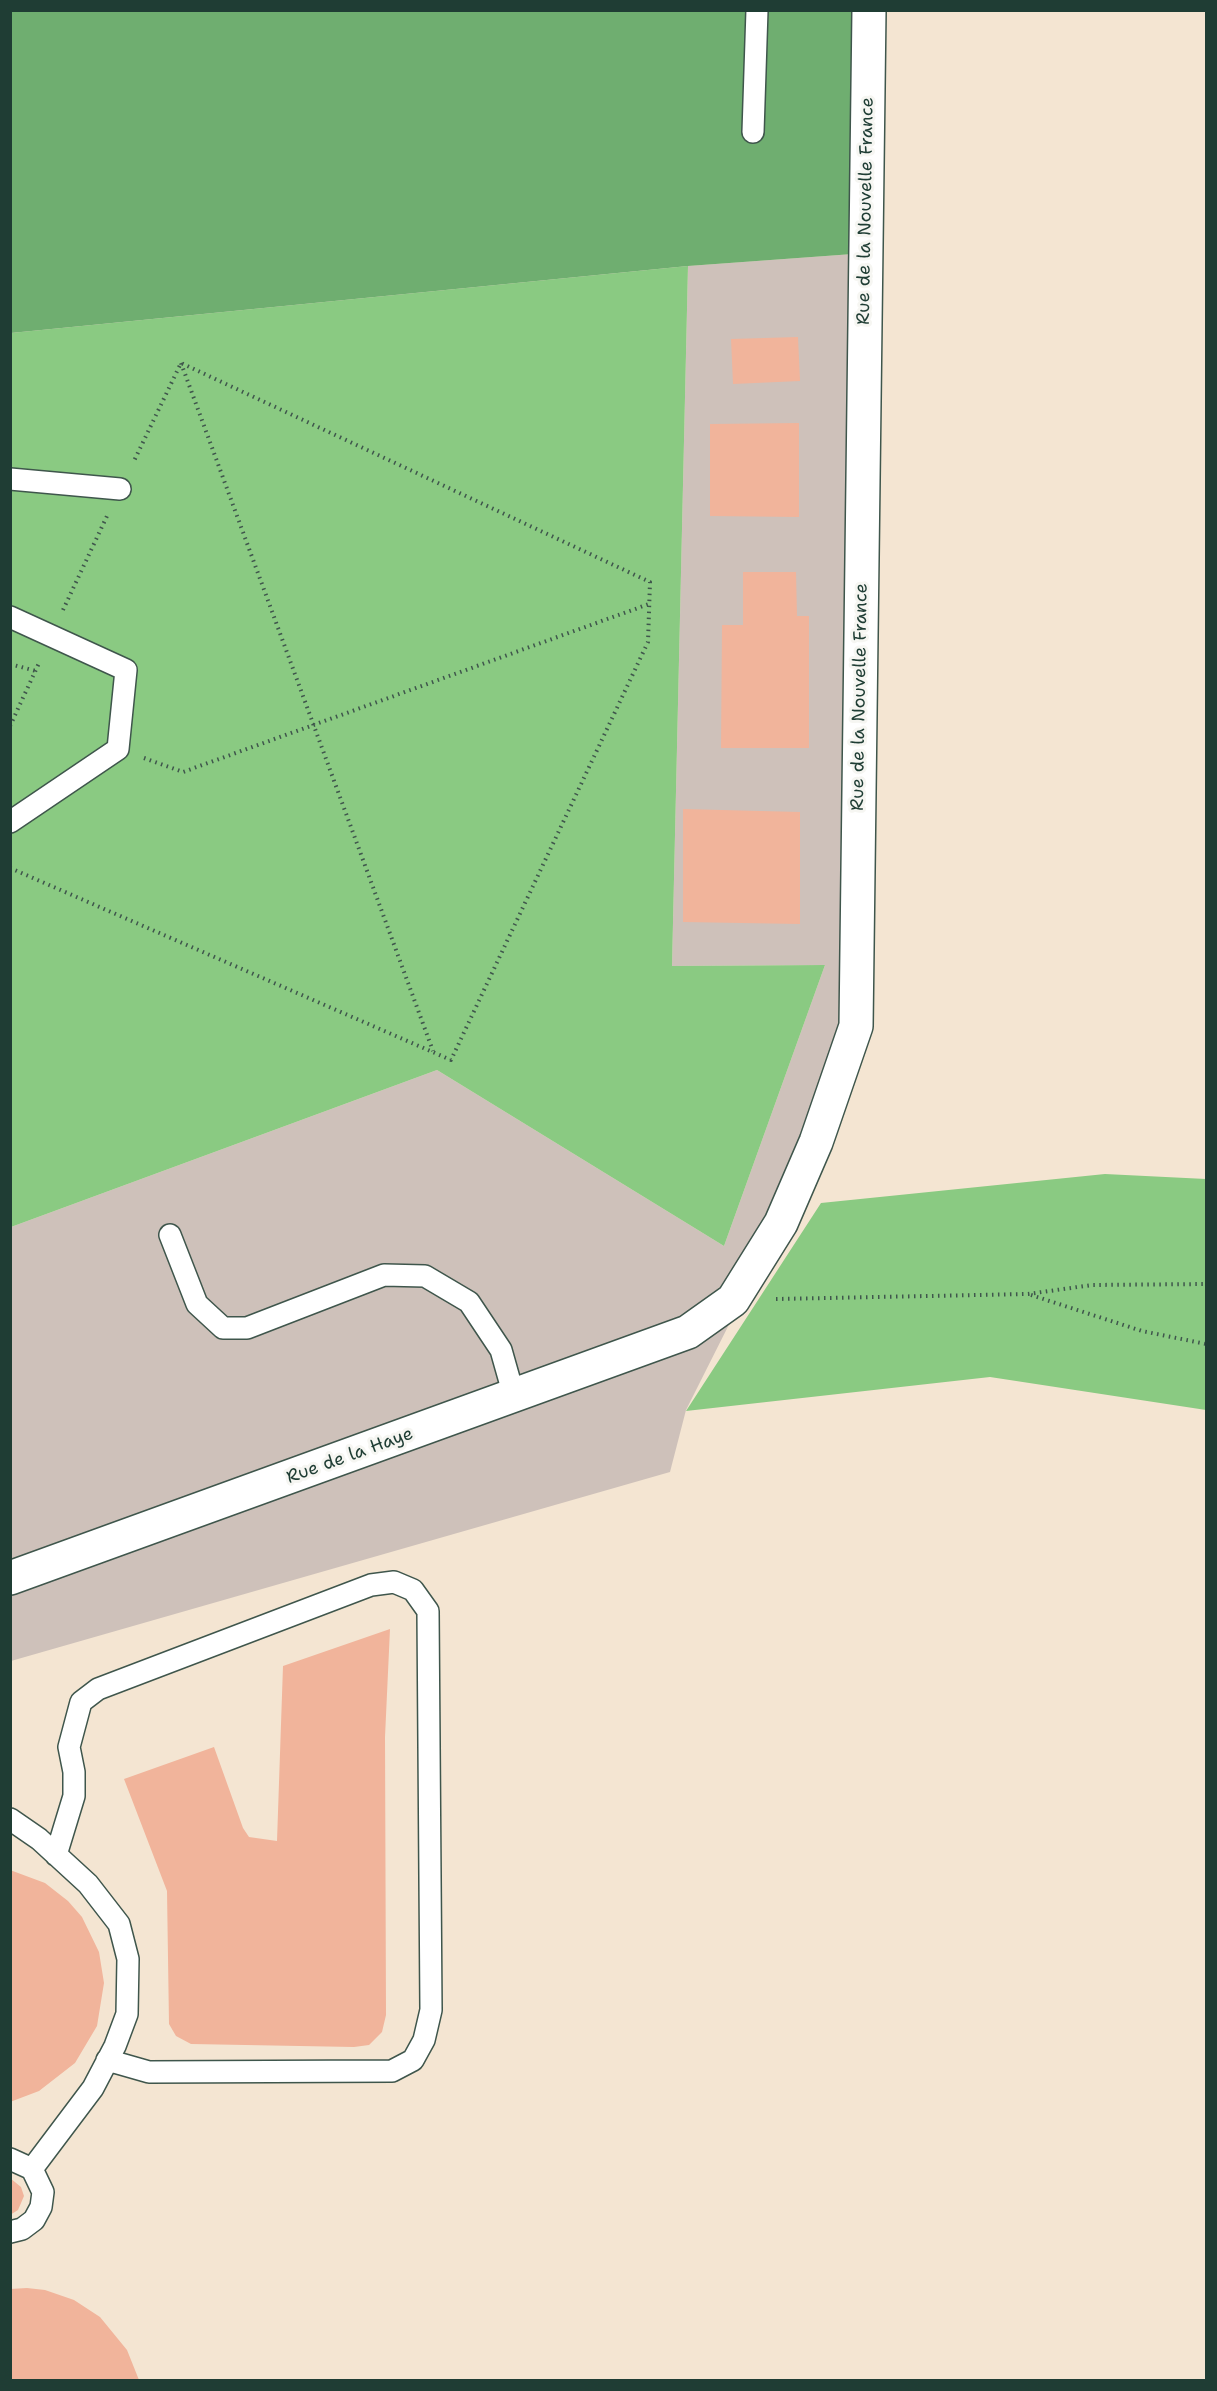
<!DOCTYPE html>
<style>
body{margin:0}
#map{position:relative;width:1217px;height:2391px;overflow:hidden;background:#f4e5d2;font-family:"Shantell Sans",sans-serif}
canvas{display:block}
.frame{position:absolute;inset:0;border:12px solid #1f3d34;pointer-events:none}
</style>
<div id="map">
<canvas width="1217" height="2391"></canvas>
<div class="frame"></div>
</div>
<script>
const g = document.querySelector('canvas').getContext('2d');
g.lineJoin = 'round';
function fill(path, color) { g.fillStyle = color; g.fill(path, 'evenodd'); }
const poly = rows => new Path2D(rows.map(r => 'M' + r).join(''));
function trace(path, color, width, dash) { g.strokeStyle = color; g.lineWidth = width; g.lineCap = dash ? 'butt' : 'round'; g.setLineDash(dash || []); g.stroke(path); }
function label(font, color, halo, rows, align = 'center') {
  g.font = font + ' "Shantell Sans",sans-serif'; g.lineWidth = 6; g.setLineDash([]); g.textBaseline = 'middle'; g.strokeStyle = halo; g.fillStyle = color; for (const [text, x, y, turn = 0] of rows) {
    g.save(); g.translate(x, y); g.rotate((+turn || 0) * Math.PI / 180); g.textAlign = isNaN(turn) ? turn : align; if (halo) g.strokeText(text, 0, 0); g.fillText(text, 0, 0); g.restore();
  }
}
const industrial = poly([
 [853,254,857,1070,686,1410,670,1472,11,1661,11,1227,437,1070,724,1246,825,965,672,966,688,266]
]);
const green = poly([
 [688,266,672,966,825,965,724,1246,437,1070,11,1227,11,333],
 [1105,1174,1206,1179,1206,1410,990,1377,686,1411,821,1203]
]);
const forest = poly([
 [11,11,855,11,853,254,688,266,11,333]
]);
const building = poly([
 [798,337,800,381,733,384,731,339],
 [799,423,799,517,710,516,710,424],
 [743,572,796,572,797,616,809,616,809,748,721,748,722,625,743,625],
 [683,809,800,812,800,924,683,922],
 [390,1629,385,1737,386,2015,382,2032,369,2045,354,2047,191,2044,176,2036,169,2024,167,1891,124,1779,214,1747,243,1828,249,1837,277,1841,283,1666],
 [10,1870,45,1883,68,1901,82,1917,99,1952,104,1983,97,2026,75,2063,39,2091,10,2102],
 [10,2178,21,2187,24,2196,18,2210,10,2215],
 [27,2288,45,2290,74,2300,100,2317,127,2350,139,2380,10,2380,10,2289]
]);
const path = poly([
 [181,363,433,1051],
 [63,610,107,516],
 [10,664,36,671],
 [10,726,39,663],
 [144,758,183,772,649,604],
 [10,868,451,1060,648,642,650,582,181,363,133,463],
 [1031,1295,1142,1331,1206,1344],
 [776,1299,1028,1294,1092,1285,1206,1284]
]);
const service = poly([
 [753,132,757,10],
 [10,479,120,489],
 [10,617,126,670,118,749,10,822],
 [170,1235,197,1304,223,1328,247,1328,384,1275,425,1276,469,1302,501,1350,514,1396],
 [10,1819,39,1839,88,1884,119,1924,128,1959,127,2014,115,2046,93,2088,32,2169],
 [56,1855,74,1796,74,1772,69,1747,81,1702,98,1689,371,1585,394,1582,413,1590,428,1611,431,2010,424,2040,413,2060,392,2071,149,2072,107,2060],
 [10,2159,32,2169,43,2192,41,2207,34,2220,22,2229,10,2232]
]);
const minor = poly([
 [10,1578,688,1332,733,1300,781,1223,816,1142,856,1026,869,10]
]);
const streetNames = [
 ["Rue de la Nouvelle France",866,211,-89],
 ["Rue de la Nouvelle France",860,697,-89],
 ["Rue de la Haye",350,1456,-20]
];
fill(industrial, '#cec1ba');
fill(green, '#8aca82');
fill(forest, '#6fae70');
fill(building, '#f1b49b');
trace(service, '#3f564c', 24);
trace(minor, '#3f564c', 36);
trace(path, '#3f564c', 4, [1.5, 4.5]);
trace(service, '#fff', 21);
trace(minor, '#fff', 33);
label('18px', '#1f3d34', '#f6f6f2', streetNames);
</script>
